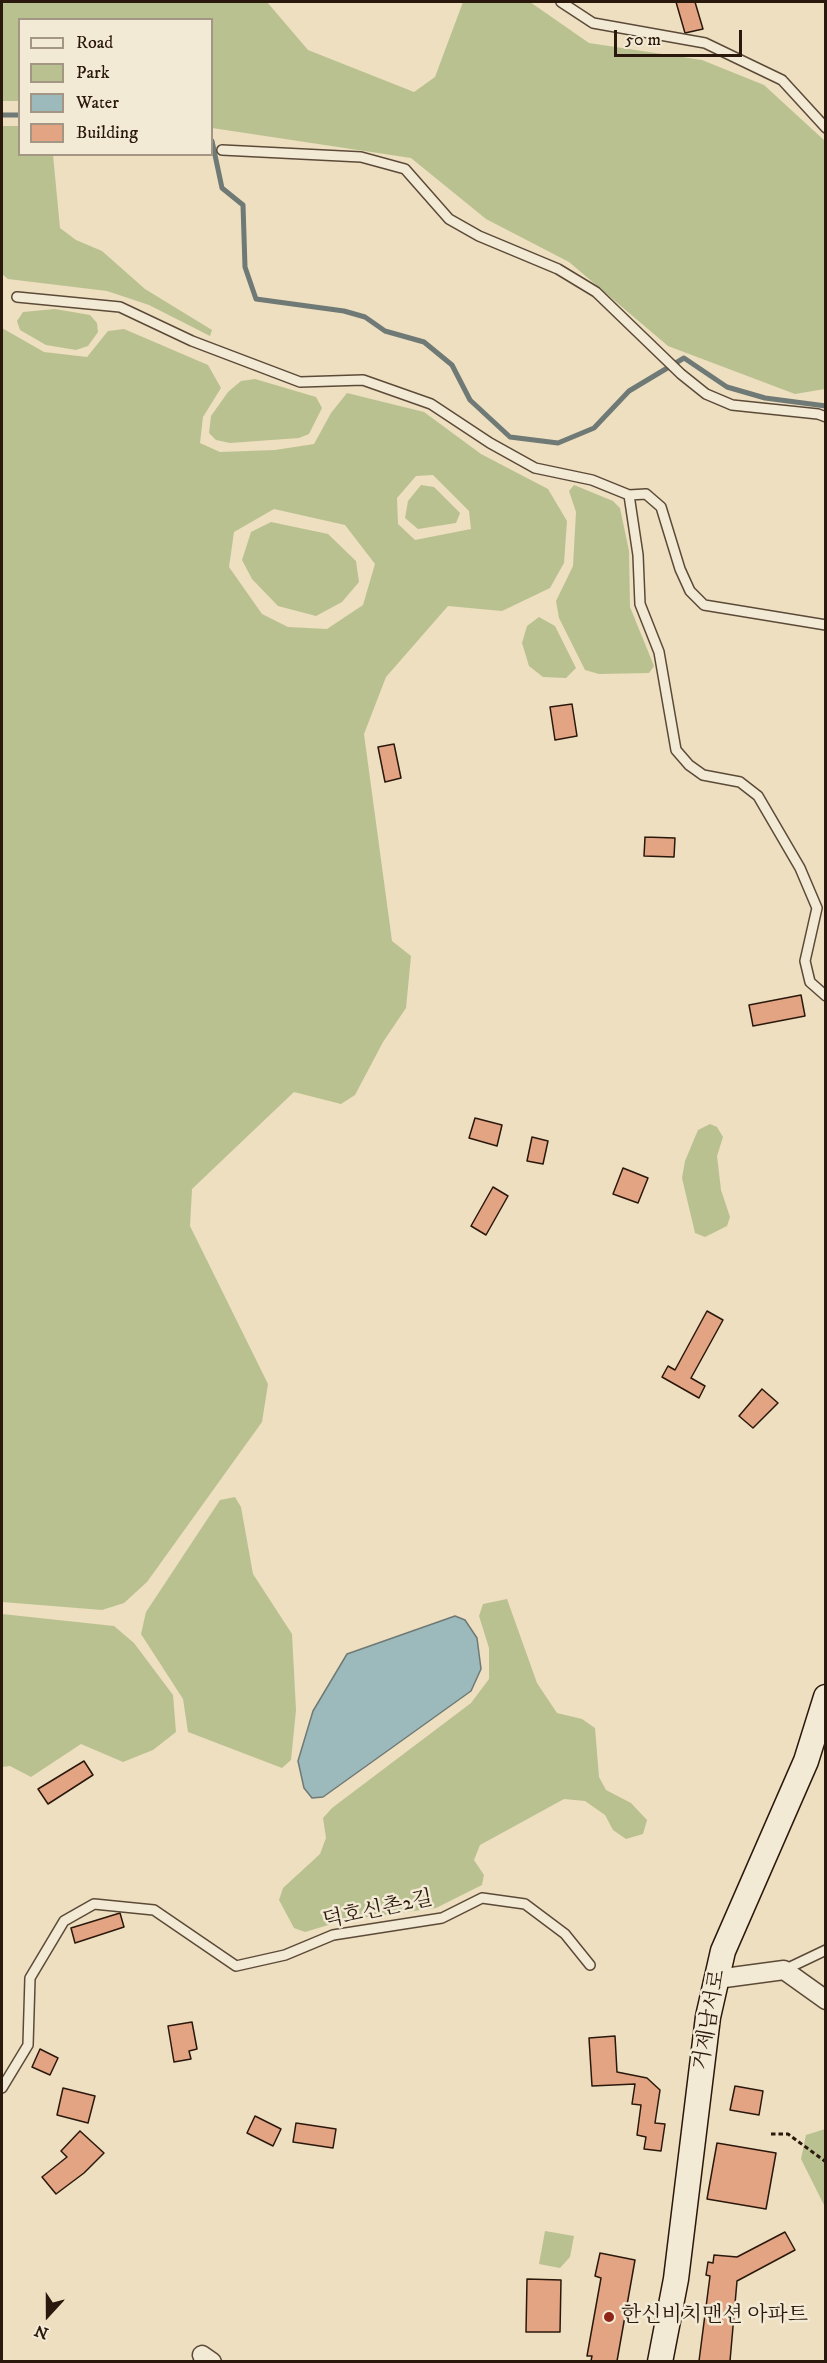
<!DOCTYPE html>
<meta charset="utf-8">
<style>
body{margin:0}
#map{position:relative;width:827px;height:2363px;overflow:hidden;background:#eddfbf;font-family:"IM FELL DW Pica",serif}
canvas{display:block}
.frame{position:absolute;inset:0;border:3px solid #2b180c;pointer-events:none}
.legend{position:absolute;left:18px;top:18px;width:195px;height:138px;box-sizing:border-box;background:#f3ead5;border:2px solid #a39685;margin:0;padding:8px 10px;list-style:none;font-size:18px;color:#2b180c}
.legend li{display:flex;align-items:center;gap:12px;height:30px}
.legend b{width:30px;border:2px solid #a39685}
.north{position:absolute;left:18px;top:2285px;width:60px;height:60px;-webkit-text-stroke:4px #f3ead5;paint-order:stroke;rotate:201deg;font-size:16px;font-weight:700;line-height:24px;text-align:center;color:#2b180c}
.north::after{content:'';display:block;margin:auto;width:21px;height:27px;background:#2b180c;clip-path:polygon(50% 0,100% 100%,50% 72%,0 100%)}
.scale{position:absolute;left:614px;top:30px;width:128px;height:27px;box-sizing:border-box;border:3px solid #2b180c;border-top:0;padding-left:8px;font-size:18px;line-height:21px;white-space:nowrap;color:#2b180c;-webkit-text-stroke:4px #f3ead5;paint-order:stroke}
</style>
<div id="map">
<canvas width="827" height="2363"></canvas>
<div class="frame"></div>
<ul class="legend">
<li><b style="height:8px;background:#f3ead5"></b>Road</li>
<li><b style="height:16px;background:#bac190"></b>Park</li>
<li><b style="height:16px;background:#9cbabb"></b>Water</li>
<li><b style="height:16px;background:#e2a483"></b>Building</li>
</ul>
<div class="north">N</div>
<div class="scale">50 m</div>
</div>
<script>
const g = document.querySelector('canvas').getContext('2d');
g.lineJoin = 'round';
function fill(path, color) { g.fillStyle = color; g.fill(path, 'evenodd'); }
const poly = rows => new Path2D(rows.map(r => 'M' + r).join(''));
function trace(path, color, width, dash) { g.strokeStyle = color; g.lineWidth = width; g.lineCap = dash ? 'butt' : 'round'; g.setLineDash(dash || []); g.stroke(path); }
function label(font, color, halo, rows, align = 'center') {
  g.font = font + ' "IM FELL DW Pica","Noto Serif KR",serif'; g.lineWidth = 5; g.setLineDash([]); g.textBaseline = 'middle'; g.strokeStyle = halo; g.fillStyle = color; for (const [text, x, y, turn = 0] of rows) {
    g.save(); g.translate(x, y); g.rotate((+turn || 0) * Math.PI / 180); g.textAlign = isNaN(turn) ? turn : align; if (halo) g.strokeText(text, 0, 0); g.fillText(text, 0, 0); g.restore();
  }
}
const green = poly([
 [2,2,267,2,308,50,414,92,435,77,463,2,530,2,589,43,702,60,764,85,825,141,825,389,795,394,668,346,569,262,486,219,411,158,212,128,212,20,20,20,19,101,2,101],
 [2,126,19,126,20,154,53,155,60,228,76,240,102,251,145,289,212,330,210,336,149,305,107,291,8,279,2,274],
 [55,309,90,315,97,323,98,332,88,346,76,350,46,345,20,330,17,321,23,312],
 [2,328,44,352,87,357,108,331,124,329,208,365,221,388,203,417,200,443,220,452,275,450,314,444,331,413,347,393,424,412,481,454,548,489,567,521,564,563,550,588,502,611,448,606,386,677,364,734,392,941,411,956,406,1008,383,1042,355,1095,341,1104,294,1092,192,1189,190,1226,268,1384,262,1422,147,1582,124,1603,102,1610,2,1602],
 [433,475,469,511,471,529,415,540,398,524,397,498,416,476],
 [274,509,345,525,375,564,363,605,327,629,288,627,262,614,229,567,234,532],
 [255,379,316,397,322,408,309,434,299,438,230,443,216,440,209,433,211,416,228,392,241,381],
 [421,485,434,487,460,513,456,523,418,529,405,518,408,501],
 [574,485,613,501,620,508,629,551,630,607,654,666,649,673,599,674,585,670,559,618,556,601,573,566,576,512,569,491],
 [271,522,328,534,356,561,359,582,342,602,316,616,278,606,252,579,242,560,251,532],
 [539,617,555,626,576,668,566,678,543,677,529,666,522,643,527,626],
 [710,1124,717,1127,723,1137,717,1156,721,1190,730,1217,727,1226,705,1237,695,1233,682,1178,685,1161,698,1130],
 [235,1497,241,1507,253,1574,292,1634,296,1710,291,1760,282,1768,188,1732,183,1699,141,1634,146,1612,220,1500],
 [507,1599,537,1683,557,1713,582,1719,595,1728,599,1777,606,1790,631,1803,647,1820,643,1834,626,1839,613,1830,605,1815,585,1801,564,1799,480,1845,474,1860,484,1875,482,1885,436,1908,345,1920,305,1932,294,1928,279,1900,283,1888,320,1854,326,1838,323,1818,332,1808,471,1703,489,1679,489,1648,479,1616,483,1604],
 [2,1614,114,1626,134,1643,173,1695,176,1732,153,1750,123,1762,81,1744,31,1777,10,1766,2,1767],
 [825,2129,826,2129,825,2207,801,2159,806,2135],
 [545,2231,574,2236,570,2257,560,2268,539,2264]
]);
const water = poly([
 [455,1616,465,1620,477,1638,481,1669,471,1691,323,1797,312,1798,304,1788,298,1761,313,1711,347,1654,455,1616]
]);
const stream = poly([
 [2,115,20,115],
 [212,141,222,188,243,205,245,267,256,299,344,311,365,317,385,331,424,342,452,365,470,400,510,437,558,443,594,428,629,391,684,358,727,387,765,398,826,406]
]);
const building = poly([
 [676,2,695,2,703,29,685,33,676,2],
 [572,704,577,736,555,740,550,707,572,704],
 [394,744,401,778,385,782,378,747,394,744],
 [645,837,675,838,674,857,644,856,645,837],
 [801,995,805,1016,753,1026,749,1005,801,995],
 [475,1118,502,1125,497,1146,469,1138,475,1118],
 [532,1137,548,1141,543,1164,527,1161,532,1137],
 [623,1168,648,1178,638,1203,613,1194,623,1168],
 [493,1187,508,1196,486,1235,471,1226,493,1187],
 [707,1311,723,1320,691,1378,705,1386,699,1398,662,1377,668,1366,675,1370,707,1311],
 [762,1389,778,1403,753,1428,739,1416,762,1389],
 [84,1761,93,1775,48,1804,38,1789,84,1761],
 [120,1913,124,1927,75,1943,71,1928,120,1913],
 [192,2022,197,2049,189,2051,191,2059,174,2062,168,2026,192,2022],
 [615,2036,617,2072,647,2078,660,2090,655,2123,665,2124,661,2151,644,2149,646,2137,637,2135,641,2105,632,2104,635,2084,592,2086,589,2038,615,2036],
 [40,2049,58,2058,50,2075,32,2067,40,2049],
 [735,2086,763,2091,759,2115,730,2110,735,2086],
 [63,2088,95,2096,88,2123,57,2115,63,2088],
 [255,2116,281,2129,273,2146,247,2133,255,2116],
 [296,2123,336,2129,333,2148,293,2142,296,2123],
 [80,2131,104,2153,84,2173,56,2194,42,2177,67,2157,61,2151,80,2131],
 [717,2143,776,2153,766,2209,707,2199,717,2143],
 [785,2232,795,2250,737,2281,730,2361,699,2361,710,2276,706,2275,708,2262,713,2263,714,2255,737,2257,785,2232],
 [600,2253,635,2260,617,2361,591,2361,592,2356,587,2356,601,2278,595,2276,600,2253],
 [527,2279,561,2280,560,2332,526,2332,527,2279]
]);
const path = poly([
 [771,2134,788,2134,826,2162]
]);
const lane = poly([
 [561,2,593,23,705,43,782,80,826,128],
 [222,150,361,157,405,169,449,219,479,236,558,269,596,292,681,374,706,394,732,405,818,414,826,417],
 [17,297,120,307,192,341,300,382,363,380,431,404,490,443,535,468,592,480,629,495,646,494,661,507,680,569,690,591,704,605,826,625],
 [629,495,638,555,640,604,659,652,676,750,689,765,703,775,740,782,758,796,800,868,817,908,805,961,810,982,826,996],
 [784,1970,826,1950],
 [2,2088,28,2045,30,1978,64,1921,94,1904,154,1910,236,1966,285,1955,333,1935,442,1918,482,1898,525,1904,565,1934,590,1965]
]);
const street = poly([
 [717,1979,784,1970,826,2000],
 [202,2355,212,2362]
]);
const secondary = poly([
 [660,2362,676,2279,708,2017,723,1951,806,1761,826,1697]
]);
const markers = [
 [609,2317,6,"#8f2418"]
];
const streetNames = [
 ["덕호신촌2길",378,1911,-12],
 ["거제남서로",711,2020,-80]
];
const poiNames = [
 ["한신비치맨션 아파트",621,2317]
];
fill(green, '#bac190');
fill(water, '#9cbabb');
trace(water, '#6f7975', 1.5);
trace(stream, '#6f7975', 5);
fill(building, '#e2a483');
trace(building, '#2b180c', 1.5);
trace(lane, '#5c4a39', 12);
trace(street, '#5c4a39', 21);
trace(secondary, '#2b180c', 27);
trace(path, '#2b180c', 3, [4.5, 3]);
trace(lane, '#f3ead5', 9);
trace(street, '#f3ead5', 18);
trace(secondary, '#f3ead5', 24);
for (const [x, y, r, color] of markers) { const dot = new Path2D(); dot.arc(x, y, r, 0, 2 * Math.PI); g.fillStyle = color; g.fill(dot); trace(dot, '#f3ead5', 2); }
label('21px', '#2b180c', '#f3ead5', streetNames);
label('21px', '#2b180c', '#f3ead5', poiNames, 'left');
</script>
